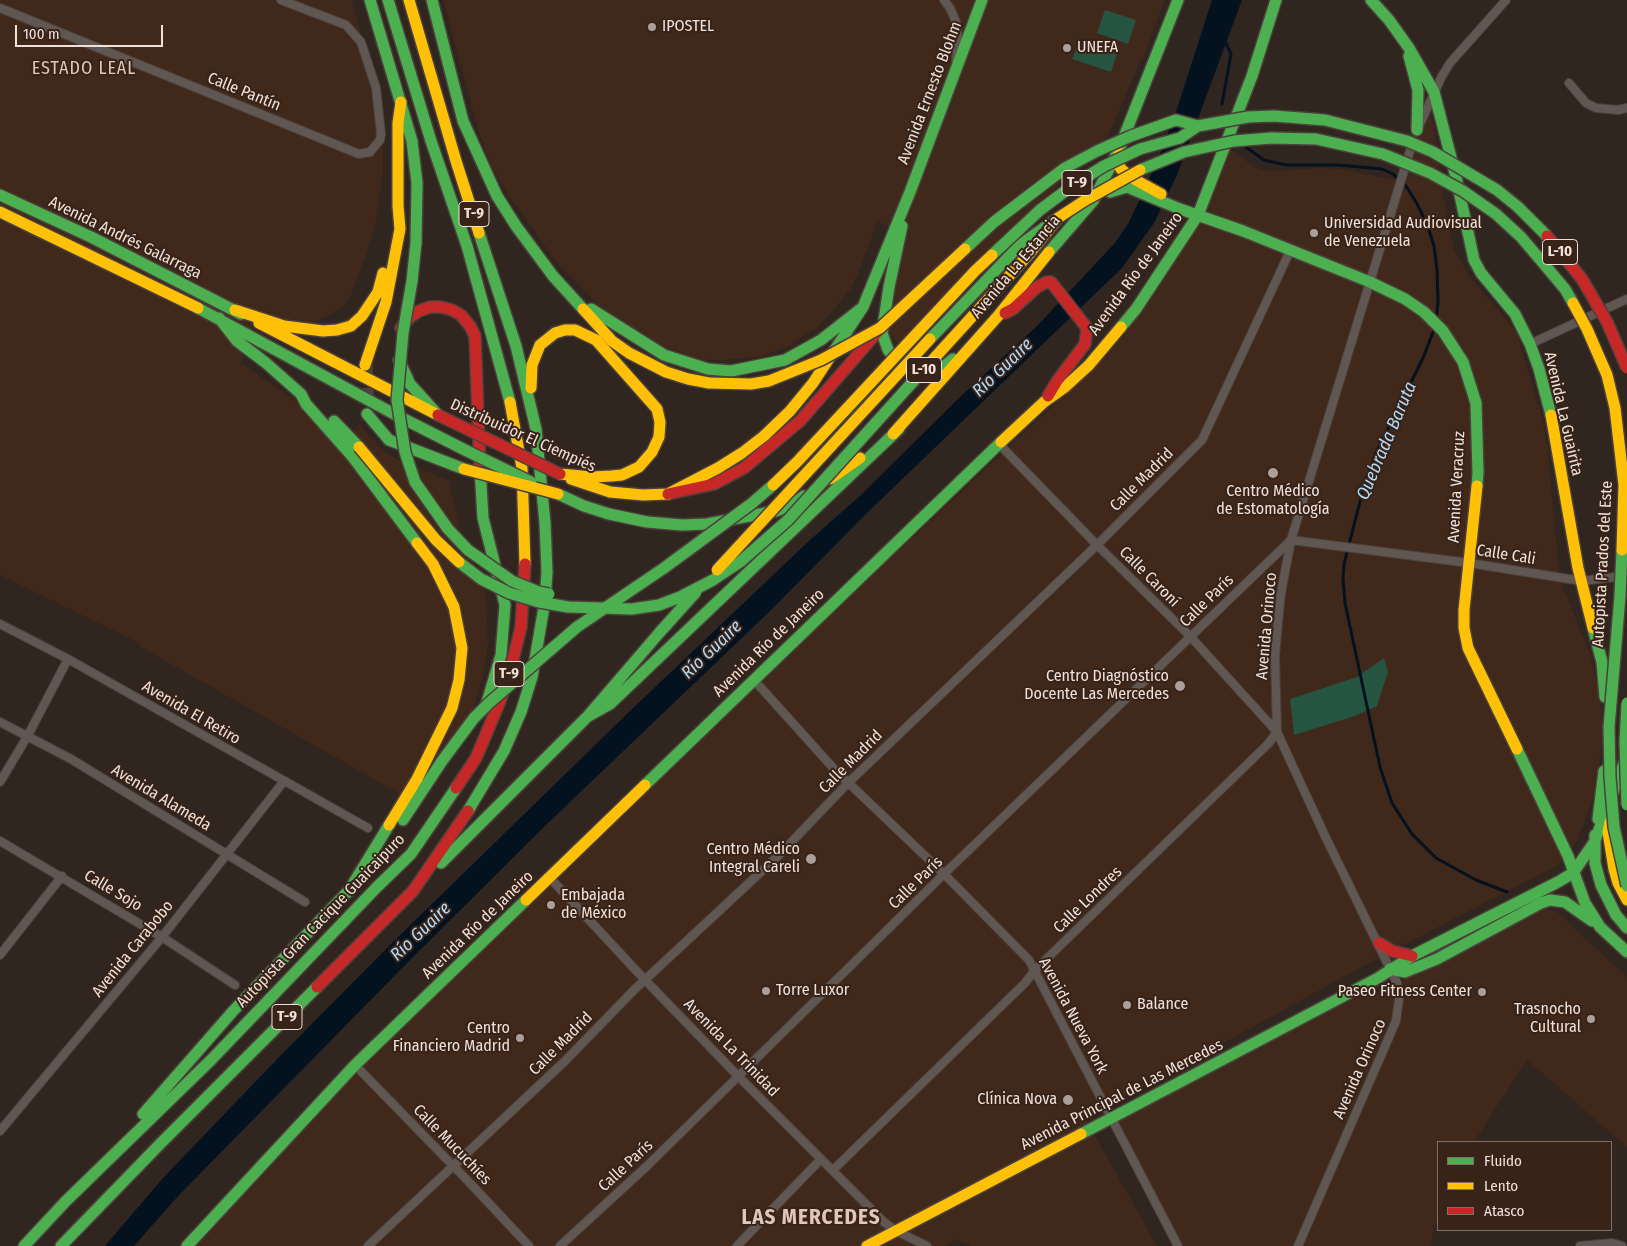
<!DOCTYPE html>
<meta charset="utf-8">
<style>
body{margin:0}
#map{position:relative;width:1627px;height:1246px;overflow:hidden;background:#30251f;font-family:"Fira Sans Condensed",sans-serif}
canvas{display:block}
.legend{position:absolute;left:1437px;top:1141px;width:175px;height:90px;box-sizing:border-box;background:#372318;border:1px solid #816f66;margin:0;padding:6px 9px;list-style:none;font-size:15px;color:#efe1da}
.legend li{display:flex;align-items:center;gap:10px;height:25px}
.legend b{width:25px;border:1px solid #816f66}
.scale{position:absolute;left:15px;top:25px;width:148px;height:22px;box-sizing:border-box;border:2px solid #efe1da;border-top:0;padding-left:6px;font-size:15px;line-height:18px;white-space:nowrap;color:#efe1da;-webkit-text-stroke:4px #372318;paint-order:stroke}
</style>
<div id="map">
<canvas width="1627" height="1246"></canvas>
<ul class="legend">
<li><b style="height:6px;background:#4caf50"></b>Fluido</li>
<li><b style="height:6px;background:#ffc107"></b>Lento</li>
<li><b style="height:6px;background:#c62828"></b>Atasco</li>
</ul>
<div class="scale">100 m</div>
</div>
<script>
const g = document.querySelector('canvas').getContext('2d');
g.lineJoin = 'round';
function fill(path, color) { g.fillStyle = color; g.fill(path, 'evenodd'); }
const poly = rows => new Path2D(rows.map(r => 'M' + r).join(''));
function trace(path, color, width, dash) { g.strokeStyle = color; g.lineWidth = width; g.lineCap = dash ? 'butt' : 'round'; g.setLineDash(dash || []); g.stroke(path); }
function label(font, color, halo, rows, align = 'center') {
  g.font = font + ' "Fira Sans Condensed",sans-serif'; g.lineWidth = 4; g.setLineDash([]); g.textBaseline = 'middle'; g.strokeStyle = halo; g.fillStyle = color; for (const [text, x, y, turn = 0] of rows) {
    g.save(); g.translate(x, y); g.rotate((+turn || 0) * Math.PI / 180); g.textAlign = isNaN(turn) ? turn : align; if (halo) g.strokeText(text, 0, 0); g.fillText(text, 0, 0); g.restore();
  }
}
const built = poly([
 [0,0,352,0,374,84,383,148,383,172,376,222,367,252,351,295,343,306,334,312,316,322,304,324,284,320,259,309,241,363,291,397,305,409,338,446,359,424,387,454,449,481,463,540,484,588,486,598,488,644,484,672,474,707,466,727,416,803,141,647,137,642,0,575],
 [443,0,1165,0,1143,59,1140,62,1108,136,1013,231,907,353,890,334,885,324,899,229,877,222,858,274,850,290,832,312,816,328,789,346,776,351,760,356,726,360,708,360,692,356,657,344,604,310,557,263,508,195,490,163,479,133],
 [1428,104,1434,127,1443,195,1454,250,1470,277,1508,321,1517,334,1540,411,1547,441,1559,573,1564,590,1590,654,1599,692,1602,716,1602,744,1594,795,1578,840,1558,865,1378,958,1131,1094,1084,1116,1157,1246,971,1246,955,1239,944,1246,191,1246,331,1094,581,849,1104,358,1125,334,1159,284,1226,147,1255,167,1264,170,1275,171,1319,168,1341,169,1399,181,1421,114],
 [1546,908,1557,912,1627,977,1627,1147,1527,1060,1474,1142,1438,1142,1438,1215,1430,1246,1181,1246,1119,1130,1121,1119,1211,1069,1367,993,1382,991,1537,911]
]);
const green = poly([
 [1105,10,1136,20,1128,44,1097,33],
 [1079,41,1117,54,1111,72,1072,59],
 [1384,658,1388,672,1377,706,1355,716,1294,735,1290,699,1357,677]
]);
const water = poly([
 [1212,0,1242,0,1177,175,1154,223,1122,268,870,510,769,612,548,823,409,961,179,1195,134,1246,105,1246,163,1178,283,1053,394,941,630,711,810,540,861,495,962,395,1037,326,1114,244,1128,224,1139,201,1160,154,1176,112]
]);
const stream = poly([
 [1222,104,1231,54,1225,41],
 [1243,145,1264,160,1286,165,1338,165,1382,169,1393,174,1406,186,1416,202,1427,224,1434,246,1437,269,1438,303,1436,319],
 [1435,327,1423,358,1376,453,1365,482,1344,564,1343,578,1345,603,1380,767,1392,803,1412,834,1436,858,1476,880,1507,892]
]);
const highwayTunnel = poly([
 [365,365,367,411]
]);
const street = poly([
 [944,0,950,8,956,22,958,39,956,60],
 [0,8,359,154,370,152,380,140,381,134,376,88,361,42,346,25,281,0],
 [1569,83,1586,103,1596,108,1618,110,1627,108],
 [1419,126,1442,76,1450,63,1506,0],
 [1530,344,1627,299],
 [999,444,1097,545,1190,636,1277,732],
 [1291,540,1469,563,1582,581,1623,576],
 [0,624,68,659,368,828],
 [754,680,835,770,944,874,1029,960,1178,1246],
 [0,722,71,759,305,902],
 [0,782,27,737,68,659],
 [0,841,162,937,235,985],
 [550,878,645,980,738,1076,884,1222,896,1231,927,1246],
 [0,955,62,876],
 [355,1065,467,1180,529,1246],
 [0,1131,162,937,284,781],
 [833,1170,1025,983,1035,970,1268,744,1277,732],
 [368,1246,565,1061,634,990,777,857,848,783,1097,545,1202,440,1290,251],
 [560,1246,647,1166,944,874,1291,540],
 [737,1246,821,1159],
 [1298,1246,1396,1021,1399,999,1397,983,1325,836,1277,732,1275,656,1278,622,1281,593,1291,540,1413,141],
 [1580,1246,1612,1243,1622,1246]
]);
const fast = poly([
 [370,0,412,141,417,183,416,243],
 [388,0,431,141,467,246,510,402],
 [432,0,463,121,497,196,516,226,553,276,583,309],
 [1371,0,1389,20,1409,48,1434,92,1456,177,1474,260,1481,273,1515,314,1530,344,1539,369,1551,415],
 [1409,56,1418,90,1417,130],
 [1110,192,1127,187,1180,209,1243,231,1370,282,1405,299,1424,312,1443,331,1463,362,1476,403,1478,473,1477,486],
 [0,195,91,237,241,314],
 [902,226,889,287,882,333,888,350,898,362,915,372,931,372,942,368,953,359],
 [1049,252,1093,201,1120,147,1178,0],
 [198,308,396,415,467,451],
 [591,309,664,355,708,369,731,371,785,360,821,340,863,307],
 [219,318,237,341,266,363,301,394,306,404,352,456,417,543],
 [1121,327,1136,309,1198,215,1252,76,1276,0],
 [930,339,1020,245,1055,220],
 [399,360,410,384,438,415],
 [828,360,863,307,910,192,982,0],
 [367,414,389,440,464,469],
 [334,421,359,447],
 [480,468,483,518,505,605,501,655,485,709],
 [558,494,584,506,609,514,647,522,682,525,707,524,776,511,792,505,804,496],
 [1593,628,1602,662,1605,697],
 [587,717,610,704,899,429],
 [1517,749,1568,856,1585,903,1600,927,1627,952],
 [645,785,1001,442],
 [468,811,504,751,521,712,532,677,545,601,547,572,545,523,536,429,516,346,479,233],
 [1598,819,1604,771],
 [403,820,442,761],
 [1595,835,1595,863,1601,885,1616,915,1627,928],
 [1594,843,1626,758],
 [441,863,587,717,660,632],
 [348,892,389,825],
 [1390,969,1405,972,1437,959,1541,903,1550,900,1565,902,1592,921],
 [143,1114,234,1010,355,884],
 [1081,1134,1378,978,1412,956,1558,882,1573,873,1593,844],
 [24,1246,66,1201,211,1060,377,887,411,854,456,788],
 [61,1246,160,1144,317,987],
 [187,1246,355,1065,526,900]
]);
const slow = poly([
 [409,0,456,161,479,233],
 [1119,153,1118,163,1121,169,1132,178,1161,194],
 [0,212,198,308],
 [583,309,612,341,629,353,666,372,688,379,709,383],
 [235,310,284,326,323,331,337,330,351,326,362,316,378,292,383,273],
 [259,323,434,413],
 [365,365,386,302,400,229,398,206,398,123,401,102],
 [531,388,532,365,540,345,555,333,565,330,575,330,596,340,657,409,660,422,659,437,652,452,639,467,622,475,611,476,592,477,560,474],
 [510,402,522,468,525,564],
 [1551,415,1578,568,1593,628],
 [893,434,998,316,1049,252],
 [1001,442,1044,402,1065,387,1089,365,1121,327],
 [571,479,610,492,643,495,668,494,718,468,742,453,764,436,790,411,813,383,828,360],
 [830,479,860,458],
 [1477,486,1464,610,1464,628,1468,648,1517,749],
 [1610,822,1608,832,1614,869,1618,883,1627,900],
 [389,825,417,779,452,708,459,680,462,648,454,607,433,564,417,543],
 [526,900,645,785],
 [867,1246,1081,1134]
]);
const jam = poly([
 [1005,313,1013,309,1037,287,1047,282,1051,282,1087,328,1085,344,1057,381,1048,396],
 [401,328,410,317,419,311,430,307,441,307,452,310,461,315,470,326,475,336,480,468],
 [668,494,714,484,744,468,800,421,880,329],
 [456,788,476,758,500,701,512,663,521,627,525,564],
 [1379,943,1392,951,1412,956],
 [317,987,413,891,468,811]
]);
const fastBridge = poly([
 [1140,170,1184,152,1234,141,1271,138,1316,139,1383,154,1430,173,1463,191,1496,214,1521,237,1565,289,1573,303],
 [416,243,412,281,403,333,397,400,405,452,415,482,448,529,468,550,512,581,539,592,549,594],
 [965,249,994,222,1065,168,1097,151,1131,136,1176,120,1198,126],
 [992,255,1040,210,1072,186,1104,166,1140,149,1180,138,1198,126,1248,117,1274,116,1325,120,1407,141,1433,152,1497,190,1518,207,1547,236],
 [467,451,531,482],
 [1622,550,1620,596,1609,727,1610,777,1614,827,1627,886],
 [459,562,481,579,509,593,539,602,568,607,632,609,659,605,680,597,713,580,740,562,788,520,919,375],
 [660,632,696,592],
 [1627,703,1625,741,1627,805],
 [442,761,474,718,489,703,577,627,664,568,751,504,773,485]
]);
const slowBridge = poly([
 [1573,303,1587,329,1607,375,1615,408,1624,485,1622,550],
 [919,375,1029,254,1058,218,1084,201,1140,170],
 [709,383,751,384,769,381,821,360,880,328,965,249],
 [359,447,436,540,459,562],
 [464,469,558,494],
 [773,485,797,462,975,271,992,255],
 [717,570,930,339]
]);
const jamBridge = poly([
 [1547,236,1582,279,1607,322,1627,368],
 [438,415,560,474]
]);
const markers = [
 [652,27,5,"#ac9f99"],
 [1067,48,5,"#ac9f99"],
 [1314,233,5,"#ac9f99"],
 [1273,473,6,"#ac9f99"],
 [1180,686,6,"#ac9f99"],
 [811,859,6,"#ac9f99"],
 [551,905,5,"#ac9f99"],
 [766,991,5,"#ac9f99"],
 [1482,992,5,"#ac9f99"],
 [1127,1005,5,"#ac9f99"],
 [1591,1019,5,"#ac9f99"],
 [520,1038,5,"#ac9f99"],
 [1068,1100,6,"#ac9f99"]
];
const shields = [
 [1077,183,30],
 [474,214,30],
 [1560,252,35],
 [924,370,35],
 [509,674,30],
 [287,1017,30]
];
const shieldNames = [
 ["T-9",1077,183],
 ["T-9",474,214],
 ["L-10",1560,252],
 ["L-10",924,370],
 ["T-9",509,674],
 ["T-9",287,1017]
];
const poiNames = [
 ["IPOSTEL",662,27],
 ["UNEFA",1077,48],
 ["Universidad Audiovisual",1324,224],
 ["de Venezuela",1324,242],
 ["Centro Médico",1273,492,"center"],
 ["de Estomatología",1273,510,"center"],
 ["Centro Diagnóstico",1169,677,"right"],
 ["Docente Las Mercedes",1169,695,"right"],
 ["Centro Médico",800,850,"right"],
 ["Integral Careli",800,868,"right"],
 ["Embajada",561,896],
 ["de México",561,914],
 ["Torre Luxor",776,991],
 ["Paseo Fitness Center",1472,992,"right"],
 ["Balance",1137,1005],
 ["Trasnocho",1581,1010,"right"],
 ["Cultural",1581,1028,"right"],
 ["Centro",510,1029,"right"],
 ["Financiero Madrid",510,1047,"right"],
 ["Clínica Nova",1057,1100,"right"]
];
const streetNames = [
 ["Calle Pantín",244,92,22],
 ["Avenida Ernesto Blohm",930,93,-69],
 ["Avenida Andrés Galarraga",125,238,26],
 ["Avenida La Estancia",1016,267,-50],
 ["Avenida Río de Janeiro",1136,274,-54],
 ["Avenida La Guairita",1563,414,77],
 ["Distribuidor El Ciempiés",523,436,24],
 ["Calle Madrid",1142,480,-45],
 ["Avenida Veracruz",1457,487,-87],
 ["Calle Cali",1506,555,9],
 ["Autopista Prados del Este",1603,564,-87],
 ["Calle Caroní",1149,577,45],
 ["Calle París",1207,601,-44],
 ["Avenida Orinoco",1267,626,-85],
 ["Avenida Río de Janeiro",769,643,-44],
 ["Avenida El Retiro",191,713,30],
 ["Calle Madrid",851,762,-45],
 ["Avenida Alameda",161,798,31],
 ["Calle París",916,883,-44],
 ["Calle Sojo",113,891,31],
 ["Calle Londres",1088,900,-44],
 ["Autopista Gran Cacique Guaicaipuro",321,921,-46],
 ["Avenida Río de Janeiro",478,925,-44],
 ["Avenida Carabobo",133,949,-51],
 ["Avenida Nueva York",1073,1016,62],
 ["Calle Madrid",561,1044,-45],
 ["Avenida La Trinidad",731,1048,46],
 ["Avenida Orinoco",1360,1069,-66],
 ["Avenida Principal de Las Mercedes",1122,1095,-27],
 ["Calle Mucuchíes",452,1145,46],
 ["Calle París",626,1166,-43]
];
const neighbourhoodNames = [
 ["ESTADO LEAL",84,69]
];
const waterNames = [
 ["Río Guaire",1003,368,-44],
 ["Quebrada Baruta",1387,441,-67],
 ["Río Guaire",712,650,-44],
 ["Río Guaire",421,932,-44]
];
const districtNames = [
 ["LAS MERCEDES",811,1218]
];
fill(built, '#40281b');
fill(green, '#255440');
fill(water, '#041220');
trace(stream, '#041220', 3);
trace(highwayTunnel, '#4d413b', 15, [15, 8]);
trace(street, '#4b413c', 10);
trace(fast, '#4b413c', 14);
trace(slow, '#4b413c', 14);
trace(jam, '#4b413c', 14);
trace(street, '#605752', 8);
trace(fast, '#4caf50', 11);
trace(slow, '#ffc107', 11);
trace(jam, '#c62828', 11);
trace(fastBridge, '#4b413c', 14, []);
trace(slowBridge, '#4b413c', 14, []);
trace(jamBridge, '#4b413c', 14, []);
trace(fastBridge, '#4caf50', 11);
trace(slowBridge, '#ffc107', 11);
trace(jamBridge, '#c62828', 11);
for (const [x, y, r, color] of markers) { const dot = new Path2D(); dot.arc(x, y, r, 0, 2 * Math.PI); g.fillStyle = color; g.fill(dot); trace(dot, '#372318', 2); }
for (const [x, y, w] of shields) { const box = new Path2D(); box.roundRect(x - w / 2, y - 12.5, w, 25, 4); g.fillStyle = '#372318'; g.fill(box); trace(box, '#efe1da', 1); }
label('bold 15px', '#efe1da', null, shieldNames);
label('16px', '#efe1da', '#372318', poiNames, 'left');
label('16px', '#efe1da', '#372318', streetNames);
g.letterSpacing = '1px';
label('18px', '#e2c7b9', '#372318', neighbourhoodNames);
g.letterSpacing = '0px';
label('italic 18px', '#b0dafa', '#372318', waterNames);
g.letterSpacing = '1px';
label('bold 21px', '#e2c7b9', '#372318', districtNames);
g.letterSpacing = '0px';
</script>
